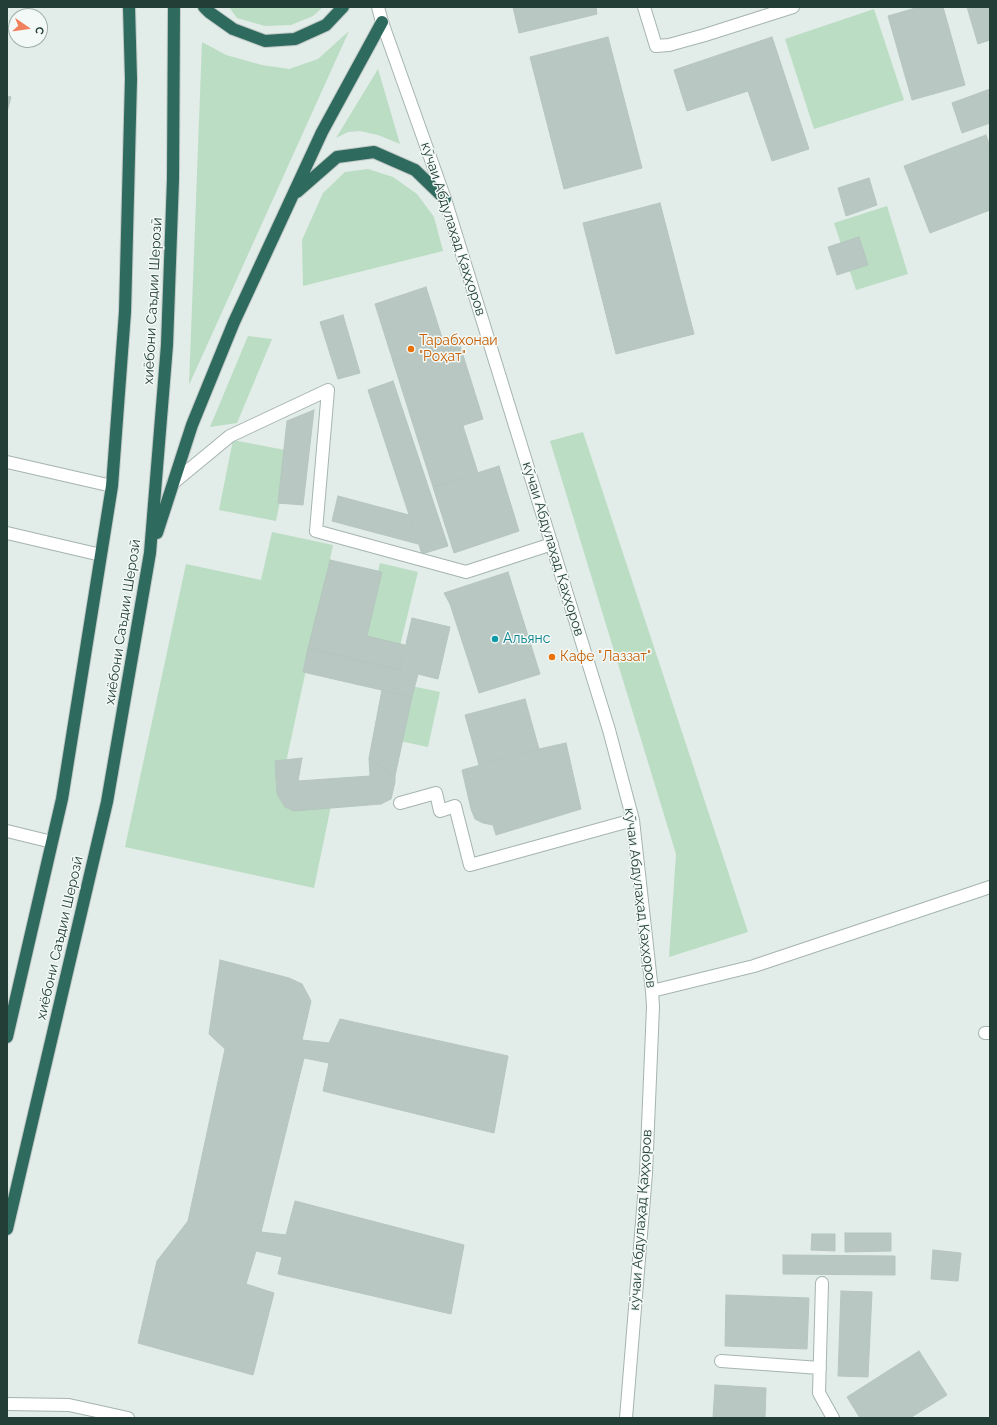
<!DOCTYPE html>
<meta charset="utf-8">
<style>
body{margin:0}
#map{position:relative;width:997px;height:1425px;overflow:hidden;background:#e2ece8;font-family:Raleway,sans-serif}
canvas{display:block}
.frame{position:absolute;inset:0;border:8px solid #223e36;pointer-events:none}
.north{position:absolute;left:8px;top:8px;width:40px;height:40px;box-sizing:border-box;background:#f3f9f6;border:1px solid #9faea9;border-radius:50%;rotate:103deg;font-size:11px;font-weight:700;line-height:16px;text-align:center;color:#223e36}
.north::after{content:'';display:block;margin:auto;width:14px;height:18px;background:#f1805c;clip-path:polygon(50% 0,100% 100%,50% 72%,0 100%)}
</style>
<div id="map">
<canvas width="997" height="1425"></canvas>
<div class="frame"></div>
<div class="north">С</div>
</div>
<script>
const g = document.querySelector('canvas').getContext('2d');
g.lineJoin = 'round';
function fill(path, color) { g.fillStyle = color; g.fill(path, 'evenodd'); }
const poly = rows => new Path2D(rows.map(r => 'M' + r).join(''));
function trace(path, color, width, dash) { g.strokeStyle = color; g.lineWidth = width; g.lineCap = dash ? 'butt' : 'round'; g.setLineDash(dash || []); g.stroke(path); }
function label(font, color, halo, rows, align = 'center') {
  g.font = font + ' Raleway,sans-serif'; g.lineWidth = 3; g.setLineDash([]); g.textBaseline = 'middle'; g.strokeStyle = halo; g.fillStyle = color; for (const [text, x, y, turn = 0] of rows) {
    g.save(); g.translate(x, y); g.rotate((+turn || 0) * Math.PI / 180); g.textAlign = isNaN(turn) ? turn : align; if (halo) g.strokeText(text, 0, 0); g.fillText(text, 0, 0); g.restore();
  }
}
const green = poly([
 [229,7,323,7,313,16,291,25,265,26,237,18],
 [874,9,904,100,814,129,785,39],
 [349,31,189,385,202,42,226,55,262,65,289,69,318,59],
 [378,69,400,144,378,135,360,131,348,132,336,138],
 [368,169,393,177,417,194,434,217,443,251,303,286,302,240,323,193,345,172],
 [887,206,908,274,856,290,834,223],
 [248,336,272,339,237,423,210,427],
 [583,432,748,932,669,957,676,854,550,441],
 [233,440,290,451,276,521,219,510],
 [272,532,333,545,280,790,332,801,314,888,125,847,186,564,261,580],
 [380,563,418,572,398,654,361,645],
 [407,685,440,692,428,747,395,740]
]);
const building = poly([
 [513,7,596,7,597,14,519,33,513,7],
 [919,7,943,7,965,85,912,100,888,16,919,7],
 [967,7,990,7,990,40,978,44,967,7],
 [608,37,642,168,564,189,530,57,608,37],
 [772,37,809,149,772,161,748,91,687,111,674,70,772,37],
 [990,89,990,123,962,133,952,103,990,89],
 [7,96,11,97,7,112,7,96],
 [986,135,990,146,990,210,930,233,904,166,986,135],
 [869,178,877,205,846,216,838,188,869,178],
 [660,203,694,334,616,354,583,223,660,203],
 [859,237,868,265,837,275,828,247,859,237],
 [426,287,444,344,393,361,375,304,426,287],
 [343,315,360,373,338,379,320,322,343,315],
 [458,339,483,419,418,440,393,361,458,339],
 [393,381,448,546,422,554,368,390,393,381],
 [314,410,303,505,278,503,287,421,314,410],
 [463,426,478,473,433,487,418,440,463,426],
 [499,466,519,531,454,553,433,487,499,466],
 [338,496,409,515,418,544,332,521,338,496],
 [330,560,382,572,367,636,405,645,400,670,308,648,330,560],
 [508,572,540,674,479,693,450,604,444,593,508,572],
 [412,618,450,627,438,679,418,674,412,697,303,672,308,648,400,670,412,618],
 [382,690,412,697,395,776,369,758,382,690],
 [525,699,539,749,479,765,465,715,525,699],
 [566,743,581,809,496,835,493,825,483,823,475,819,471,809,462,770,539,749,566,743],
 [302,758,298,781,370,776,369,758,395,776,395,782,391,799,381,804,294,811,285,807,277,794,275,761,302,758],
 [220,960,289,978,302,984,311,1001,302,1040,329,1043,340,1019,508,1056,494,1133,323,1091,329,1063,304,1058,261,1232,286,1235,295,1201,464,1245,451,1314,278,1274,282,1257,256,1251,246,1284,274,1293,253,1375,138,1343,157,1261,188,1221,225,1049,209,1034,220,960],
 [845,1233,891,1233,891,1251,845,1252,845,1233],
 [812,1234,835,1234,835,1251,811,1250,812,1234],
 [933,1250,961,1253,958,1281,931,1279,933,1250],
 [783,1255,895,1256,895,1275,783,1274,783,1255],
 [841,1291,872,1292,868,1377,838,1376,841,1291],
 [726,1295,809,1298,807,1349,725,1346,726,1295],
 [919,1351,947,1395,910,1418,860,1418,847,1397,919,1351],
 [715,1385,766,1388,765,1418,713,1418,715,1385]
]);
const minor = poly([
 [378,7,382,22,445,199,609,730,633,820,652,991,653,1007,646,1173,626,1418],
 [644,7,656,46,669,45,705,35,793,7],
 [7,462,112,486],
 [173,483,230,436,328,390,316,531,466,572,552,544],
 [7,533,101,555],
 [400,803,436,793,440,811,455,806,470,865,633,820],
 [7,831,52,842],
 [652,991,754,966,990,887],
 [985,1033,990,1033],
 [822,1283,819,1393,833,1418],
 [721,1361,820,1368],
 [7,1404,69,1405,128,1418]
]);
const highway = poly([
 [204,7,209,12,233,29,265,41,295,39,326,25,343,7],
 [297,192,337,157,374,152,415,170,445,199],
 [157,533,192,425,234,322,322,132,382,22],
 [7,1037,62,799,112,486,125,312,131,79,129,7],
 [7,1229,107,802,150,553,167,345,173,179,174,7]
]);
const markers = [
 [411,349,4,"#e8710a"],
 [495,639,4,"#0f9aa8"],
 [552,657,4,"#e8710a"]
];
const streetNames = [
 ["кӯчаи Абдулаҳад Қаҳҳоров",453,229,72],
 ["хиёбони Саъдии Шерозӣ",153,301,-87],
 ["кӯчаи Абдулаҳад Қаҳҳоров",553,549,73],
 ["хиёбони Саъдии Шерозӣ",123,622,-81],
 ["кӯчаи Абдулаҳад Қаҳҳоров",640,898,83],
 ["хиёбони Саъдии Шерозӣ",60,938,-77],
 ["кӯчаи Абдулаҳад Қаҳҳоров",641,1220,-86]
];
const foodNames = [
 ["Тарабхонаи",419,341],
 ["\"Роҳат\"",419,357],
 ["Кафе \"Лаззат\"",560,657]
];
const cultureNames = [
 ["Альянс",503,639]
];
fill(green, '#bbddc4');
fill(building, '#b8c7c1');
trace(building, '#b5c6bf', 1);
trace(minor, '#a5b4af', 14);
trace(highway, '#c1c9c7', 14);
trace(minor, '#fff', 12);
trace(highway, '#2e6a5d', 12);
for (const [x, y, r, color] of markers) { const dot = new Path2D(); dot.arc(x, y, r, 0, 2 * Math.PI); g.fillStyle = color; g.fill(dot); trace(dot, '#f3f9f6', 1.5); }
label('14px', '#223e36', '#f3f9f6', streetNames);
label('14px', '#c56008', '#f3f9f6', foodNames, 'left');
label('14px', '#0d838f', '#f3f9f6', cultureNames, 'left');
</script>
